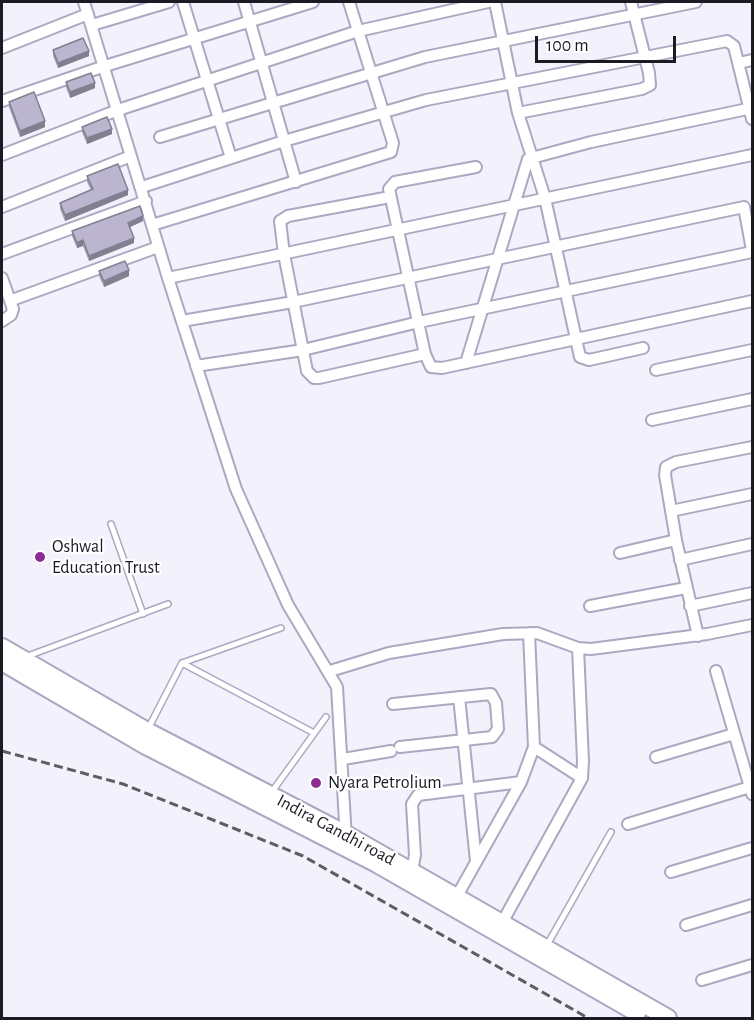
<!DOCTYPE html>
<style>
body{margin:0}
#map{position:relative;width:754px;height:1020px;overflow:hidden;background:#f3f1fc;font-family:"Alegreya Sans",sans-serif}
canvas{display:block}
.frame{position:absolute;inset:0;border:3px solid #1c1a23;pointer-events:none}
.scale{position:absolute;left:535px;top:36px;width:141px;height:27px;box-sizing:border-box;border:3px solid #1c1a23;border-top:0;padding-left:8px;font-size:18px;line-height:21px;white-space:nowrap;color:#1c1a23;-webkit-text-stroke:4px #fff;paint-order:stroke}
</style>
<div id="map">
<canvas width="754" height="1020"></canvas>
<div class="frame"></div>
<div class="scale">100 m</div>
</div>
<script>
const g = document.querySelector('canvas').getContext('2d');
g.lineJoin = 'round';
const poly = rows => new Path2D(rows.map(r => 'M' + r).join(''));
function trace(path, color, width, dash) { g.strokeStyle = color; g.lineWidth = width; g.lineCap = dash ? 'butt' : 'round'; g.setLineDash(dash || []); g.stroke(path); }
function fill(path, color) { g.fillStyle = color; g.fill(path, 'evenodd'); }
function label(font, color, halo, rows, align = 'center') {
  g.font = font + ' "Alegreya Sans",sans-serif'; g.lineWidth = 4.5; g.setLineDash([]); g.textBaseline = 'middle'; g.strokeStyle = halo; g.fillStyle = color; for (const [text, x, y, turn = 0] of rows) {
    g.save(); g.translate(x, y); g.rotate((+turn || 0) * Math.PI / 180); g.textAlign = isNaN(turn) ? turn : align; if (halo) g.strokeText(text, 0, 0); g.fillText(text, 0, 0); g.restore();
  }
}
const lane = poly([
 [111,524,143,614],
 [25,657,168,604],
 [182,663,314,733],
 [148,729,182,663,281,628],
 [271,793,326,717],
 [547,945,611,832]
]);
const street = poly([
 [84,2,168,278,236,489,288,605,337,687,346,839],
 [183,2,231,158],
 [244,2,296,182],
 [495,2,518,113,545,198,580,357,589,360,643,348],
 [92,25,169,2],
 [2,48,88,14],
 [739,63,752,60],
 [2,101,105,66,313,2],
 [518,113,642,89,650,85,649,73,631,2],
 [160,137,425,57,696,2],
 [2,155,118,110,358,31,488,2],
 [476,167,395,182,389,189,425,354,431,367,442,368,752,301],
 [142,187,284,141,426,100,727,41,734,46,752,119],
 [390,197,288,216,280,221,284,254,307,371,314,378,319,378,425,354],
 [2,207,131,156],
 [152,225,391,152,393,143,349,2],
 [2,254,146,201],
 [2,278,13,309,11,315,2,321],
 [168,278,752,155],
 [12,300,158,247],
 [182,321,293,302,744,207,752,250],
 [466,363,528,159,591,142,752,108],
 [196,366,303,350,419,322,752,252],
 [656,370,752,350],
 [652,420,752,399],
 [671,511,752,494],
 [620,553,676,540],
 [680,560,752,544],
 [590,606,686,588],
 [690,606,752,593],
 [698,636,676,540,665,475,666,467,676,462,752,447],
 [330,671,389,653,503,634,537,633,578,648,591,649,707,634,752,625],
 [716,671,752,794],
 [459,697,476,861],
 [393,704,491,694,496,703,498,729,492,737,400,747],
 [534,747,582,778],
 [656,757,734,734],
 [343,759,391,751],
 [628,824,750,787],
 [412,871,415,855,412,804,418,795,521,782],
 [671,872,752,848],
 [457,896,521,782,534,747,529,633],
 [503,921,582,778,583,761,578,648],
 [686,925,752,905],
 [702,980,752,965]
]);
const secondary = poly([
 [2,647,147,731,346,834,668,1018],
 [2,662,146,746,377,864,637,1013]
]);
const rail = poly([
 [2,751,123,784,303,856,588,1018]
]);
const wall = poly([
 [53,50,89,56,58,68,53,56],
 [66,82,95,88,70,98,66,87],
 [9,102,45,127,20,137,9,107],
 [82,127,112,134,87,144,82,132],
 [87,176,128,195,65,221,60,209,60,203,91,190,87,182],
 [143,221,130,227,134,243,89,261,83,246,77,248,72,236,72,231],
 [99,271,129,276,104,287,99,276]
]);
const shadedWall = poly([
 [89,51,89,56,58,68,58,63],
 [95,83,95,88,70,98,70,92],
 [45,121,45,127,20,137,20,131],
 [112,129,112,134,87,144,87,138],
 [128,190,128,195,65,221,65,215],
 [143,216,143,221,128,228,128,223],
 [134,238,134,243,89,261,89,256],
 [83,240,83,246,77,248,77,243],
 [129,270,129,276,104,287,104,281]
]);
const building = poly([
 [83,38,89,51,58,63,53,50,83,38],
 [91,73,95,83,70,92,66,82,91,73],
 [34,92,45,121,20,131,9,102,34,92],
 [107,117,112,129,87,138,82,127,107,117],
 [118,164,128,190,65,215,60,203,93,189,87,176,118,164],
 [140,206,143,216,128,223,134,238,89,256,83,240,77,243,72,231,140,206],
 [125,261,129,270,104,281,99,271,125,261]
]);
const markers = [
 [40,557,6,"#8c2d96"],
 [316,783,6,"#8c2d96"]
];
const poiNames = [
 ["Oshwal",52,547],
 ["Education Trust",52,568],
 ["Nyara Petrolium",328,783]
];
const streetNames = [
 ["Indira Gandhi road",336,830,28]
];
trace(lane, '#ada8c1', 8);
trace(street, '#ada8c1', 14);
trace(secondary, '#ada8c1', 20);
trace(lane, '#fff', 5);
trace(street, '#fff', 10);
trace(secondary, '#fff', 16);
trace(rail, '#5d5b64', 3, [9, 4.5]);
fill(wall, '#a19cb2');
fill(shadedWall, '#837f91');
fill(building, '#bbb5cf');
trace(building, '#837f91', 1.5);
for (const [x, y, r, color] of markers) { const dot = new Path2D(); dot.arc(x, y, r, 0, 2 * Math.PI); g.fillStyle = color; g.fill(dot); trace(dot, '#fff', 2); }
label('18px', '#1c1a23', '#fff', poiNames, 'left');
label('18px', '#1c1a23', '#fff', streetNames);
</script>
